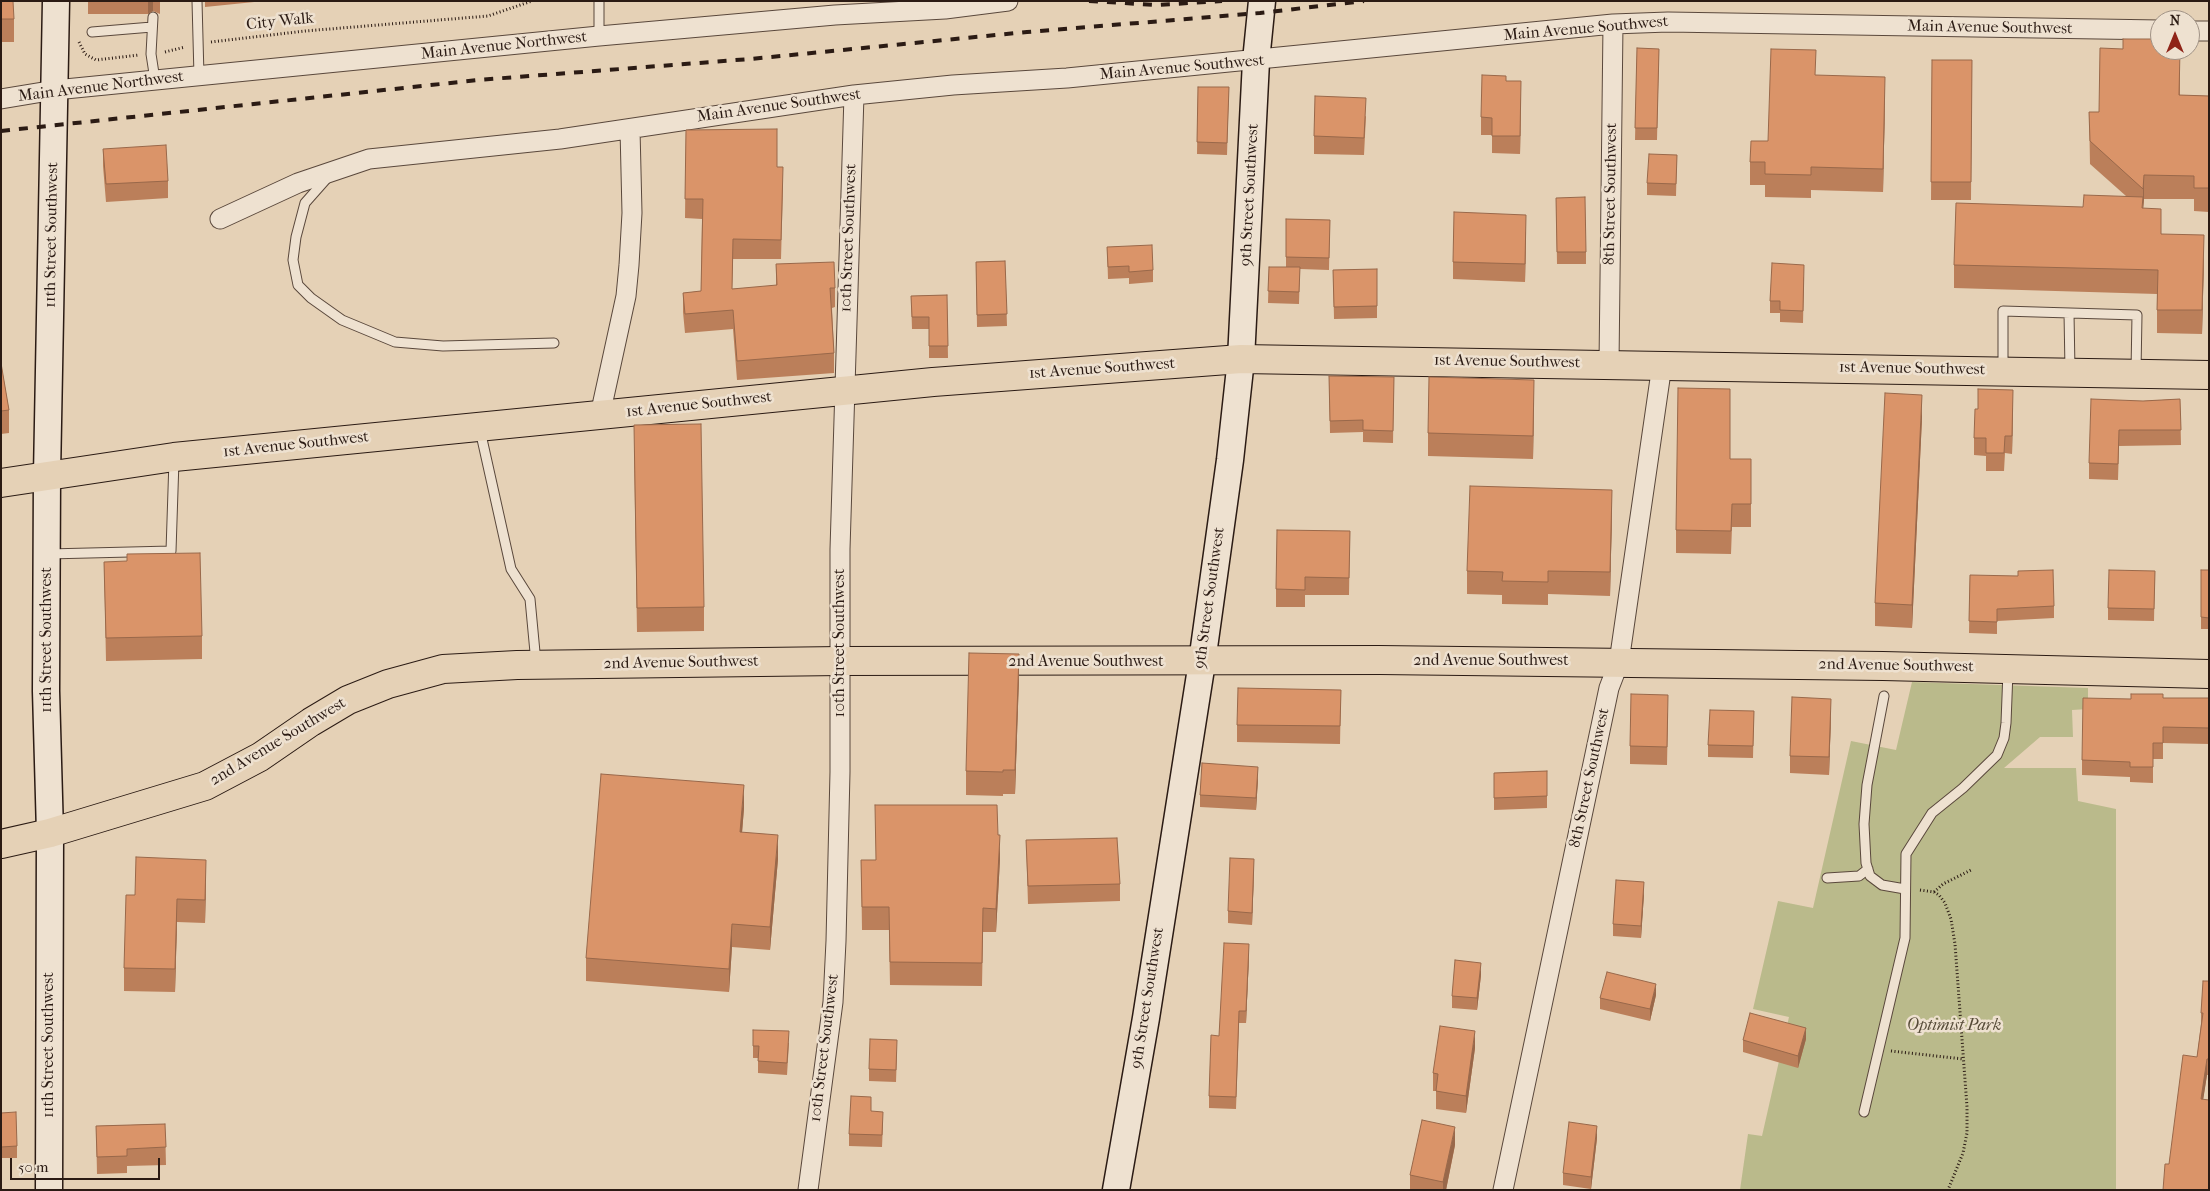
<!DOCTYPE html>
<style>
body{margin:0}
#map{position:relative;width:2210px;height:1191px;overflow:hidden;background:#e5d1b6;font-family:"IM FELL French Canon",serif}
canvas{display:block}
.frame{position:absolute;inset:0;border:2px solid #2b1b14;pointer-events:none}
.north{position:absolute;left:2150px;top:10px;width:50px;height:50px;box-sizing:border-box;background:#eee1d0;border:1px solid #a09285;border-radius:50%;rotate:0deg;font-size:14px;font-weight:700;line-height:20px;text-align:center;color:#2b1b14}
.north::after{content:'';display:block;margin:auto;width:18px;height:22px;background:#8f2418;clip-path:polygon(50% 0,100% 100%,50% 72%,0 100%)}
.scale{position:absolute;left:10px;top:1158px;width:150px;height:22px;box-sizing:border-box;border:2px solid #2b1b14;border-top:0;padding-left:6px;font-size:15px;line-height:18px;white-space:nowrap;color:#2b1b14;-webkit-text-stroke:4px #eee1d0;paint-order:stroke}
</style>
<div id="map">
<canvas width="2210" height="1191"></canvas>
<div class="frame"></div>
<div class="north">N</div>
<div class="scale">50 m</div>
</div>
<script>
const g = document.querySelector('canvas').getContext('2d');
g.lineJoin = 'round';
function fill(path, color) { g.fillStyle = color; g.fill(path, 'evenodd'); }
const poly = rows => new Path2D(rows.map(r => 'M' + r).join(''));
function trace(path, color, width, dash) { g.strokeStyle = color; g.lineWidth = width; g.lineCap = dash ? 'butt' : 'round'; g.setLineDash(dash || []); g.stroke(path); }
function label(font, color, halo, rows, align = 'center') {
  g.font = font + ' "IM FELL French Canon",serif'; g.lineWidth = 5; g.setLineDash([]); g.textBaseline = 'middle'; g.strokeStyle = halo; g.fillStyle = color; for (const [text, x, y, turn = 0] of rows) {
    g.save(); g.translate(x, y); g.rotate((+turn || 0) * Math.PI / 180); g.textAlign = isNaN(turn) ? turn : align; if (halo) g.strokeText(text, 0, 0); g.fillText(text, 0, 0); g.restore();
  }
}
const green = poly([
 [1912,682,2088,688,2088,709,2072,710,2073,737,2040,737,2004,768,2076,768,2078,801,2116,809,2116,1190,1740,1190,1748,1134,1762,1136,1789,1017,1753,1009,1778,901,1813,908,1851,741,1896,750]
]);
const path = poly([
 [79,42,85,54,96,60,139,55],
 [211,42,305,31,488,16,532,1],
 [165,52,185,47],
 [1920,890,1934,892,1939,895,1945,903,1951,919,1955,944,1967,1107,1967,1133,1963,1153,1948,1190],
 [1934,892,1943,884,1971,870],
 [1891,1051,1963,1059]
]);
const lane = poly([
 [197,1,199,76],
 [599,1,599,36],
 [153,17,151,54,155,80],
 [92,32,152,27],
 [328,177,305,203,296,237,293,260,298,285,311,298,342,320,395,342,443,346,554,343],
 [2069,313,2070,370],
 [2003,368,2003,311,2137,315,2136,371],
 [480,430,511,569,530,599,536,663],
 [48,554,171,551,174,460],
 [1884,696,1867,785,1864,824,1866,863,1870,876,1882,885,1905,889],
 [1827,878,1859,876,1868,869],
 [1864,1112,1905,938,1906,854,1932,813,1963,788,1997,755,2004,738,2006,723,2008,671]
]);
const street = poly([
 [2190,31,2209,31],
 [1,99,55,90,599,36,835,15,945,9,1008,1],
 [220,219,298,183,369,159,560,139,854,95,953,85,1067,78,1613,24,1668,22,2160,30],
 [1609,364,1613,24],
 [600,415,626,296,629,265,632,213,630,129],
 [808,1190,833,1002,836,941,840,772,840,549,854,95],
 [1503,1190,1609,688,1619,662,1662,365]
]);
const secondary = poly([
 [49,1190,50,833,46,691,47,475,56,1],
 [1116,1190,1146,1018,1202,662,1230,460,1241,359,1256,61,1262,1]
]);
const primary = poly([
 [1,483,174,457,933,382,1241,359,2209,375],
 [1,844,50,833,205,786,260,757,311,722,348,700,388,684,443,669,517,665,841,661,1379,660,1883,666,2209,674]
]);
const rail = poly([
 [1089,1,1157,5,1222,1],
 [1,131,478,80,750,59,1027,32,1260,13,1364,1]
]);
const wall = poly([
 [1,1,14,19,14,42,1,42],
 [88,1,160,1,160,14,153,11,148,14,88,14],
 [205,1,264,1,205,7],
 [1637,48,1659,49,1657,140,1635,140],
 [2160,50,2180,73,2180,95,2209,96,2209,212,2194,211,2194,199,2144,199,2143,208,2161,234,2204,259,2202,334,2157,333,2157,294,1954,288,1954,265,2083,207,2126,196,2090,164,2089,112,2099,112],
 [1932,60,1972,60,1971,200,1931,200],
 [1816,75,1885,100,1883,192,1811,190,1811,198,1765,197,1765,185,1750,185,1750,162,1768,141],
 [1506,81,1521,99,1520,154,1492,153,1492,135,1481,135,1481,117],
 [1198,87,1229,87,1227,155,1197,154],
 [1366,116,1364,155,1314,154,1314,136],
 [686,130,777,167,783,186,781,259,733,259,732,289,776,286,776,264,835,288,835,307,832,308,834,353,834,373,737,380,733,329,685,333,683,312,683,293,701,291,702,219,685,218],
 [103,149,168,181,168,198,106,202,103,166],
 [1677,155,1676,196,1647,195,1647,183],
 [1556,198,1586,252,1586,264,1557,264],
 [1286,219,1330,220,1329,270,1300,269,1299,304,1268,303,1269,267,1286,267],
 [1526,232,1525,282,1453,279,1453,262],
 [1107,247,1153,270,1153,282,1129,284,1129,278,1108,279],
 [1005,261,1007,326,977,327,976,262],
 [1377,269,1377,318,1334,319,1333,270],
 [1804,277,1803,323,1780,322,1780,313,1770,313,1770,301],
 [947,295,948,358,929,358,929,329,912,329,911,296],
 [1,363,9,410,9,433,1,434],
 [1329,376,1394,377,1393,443,1363,442,1363,432,1330,433],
 [2180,399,2181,445,2119,446,2118,480,2089,479,2089,463,2143,401],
 [1534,403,1533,459,1428,456,1428,433],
 [2013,408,2012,454,2005,453,2004,471,1986,471,1986,456,1974,455,1974,438],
 [1922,418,1912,628,1875,626,1875,603],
 [634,449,704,607,704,631,637,632],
 [1730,459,1751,459,1751,527,1732,527,1731,554,1676,553,1676,530],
 [1612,513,1610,596,1548,594,1548,605,1502,604,1502,595,1467,594,1467,571],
 [1350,531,1349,595,1305,595,1305,607,1276,607,1276,589],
 [104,562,202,636,202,659,106,661],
 [2201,570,2209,570,2209,629,2201,629],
 [2155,571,2154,621,2108,620,2108,608],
 [1970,575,2054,606,2054,618,1997,621,1997,634,1969,633],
 [1019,677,1015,794,1003,794,1003,796,966,795,966,771],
 [1341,690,1340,744,1237,742,1237,725],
 [2163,698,2209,698,2209,744,2163,743,2163,759,2153,759,2153,783,2130,782,2130,777,2082,775,2082,760,2131,699],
 [1754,711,1753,758,1708,757,1708,745],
 [1668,713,1667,765,1630,764,1630,746],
 [1831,716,1829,775,1790,773,1790,756],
 [1547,771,1547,808,1494,810,1494,773],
 [1258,779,1256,810,1200,807,1200,795],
 [744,808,742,833,778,859,770,950,732,947,729,992,586,981,586,958],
 [998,835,1000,859,996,932,983,932,982,986,890,985,889,930,862,930,861,860,876,860],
 [1026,840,1120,884,1120,901,1028,904],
 [1254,871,1252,925,1228,923,1228,911],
 [206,883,205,923,177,922,175,992,124,991,124,968,135,895],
 [1644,894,1641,938,1613,936,1613,924],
 [1249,956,1246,1023,1239,1023,1236,1109,1209,1108,1209,1096,1219,1036],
 [1481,975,1477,1010,1452,1008,1452,996],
 [2209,981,2209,1075,2207,1075,2203,1099,2209,1190,2169,1164,2197,1057,2201,1024,2201,1013],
 [1656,995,1650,1021,1600,1009,1600,998],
 [753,1030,789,1043,787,1075,758,1073,758,1058,753,1058],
 [1806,1039,1798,1068,1743,1052,1743,1040],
 [1475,1048,1466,1113,1436,1109,1436,1091,1433,1091,1433,1073],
 [897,1052,896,1082,869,1081,869,1069],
 [871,1111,883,1124,882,1147,849,1146,849,1134],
 [1,1113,17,1146,17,1158,1,1158],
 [165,1124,166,1165,127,1166,127,1173,97,1174,96,1126],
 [1597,1138,1591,1189,1563,1185,1563,1173],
 [1455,1145,1446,1190,1410,1190,1410,1175]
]);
const shadedWall = poly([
 [148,1,153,1,153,11,148,14],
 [1885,77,1885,100,1883,192,1883,169],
 [1521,81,1521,99,1520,154,1520,136],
 [2144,175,2144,199,2143,212,2143,189],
 [1526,215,1526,232,1525,282,1525,264],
 [2204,235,2204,259,2202,334,2202,310],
 [1534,380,1534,403,1533,459,1533,436],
 [2013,390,2013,408,2012,454,2012,436],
 [1922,395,1922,418,1912,628,1912,605],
 [1612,490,1612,513,1610,596,1610,572],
 [1019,654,1019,677,1015,794,1015,770],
 [1831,699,1831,716,1829,775,1829,757],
 [1258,767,1258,779,1256,810,1256,798],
 [744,785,744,808,740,856,740,832],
 [778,835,778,859,770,950,770,927],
 [1000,835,1000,859,996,932,996,909],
 [1254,859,1254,871,1252,925,1252,913],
 [206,860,206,883,205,923,205,900],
 [1644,882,1644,894,1641,938,1641,926],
 [177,899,177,922,175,992,175,969],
 [732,924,732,947,729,992,729,969],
 [1249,944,1249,956,1246,1023,1246,1011],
 [1481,963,1481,975,1477,1010,1477,998],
 [1656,984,1656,995,1650,1021,1650,1009],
 [1806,1028,1806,1039,1798,1068,1798,1056],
 [1475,1031,1475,1048,1466,1113,1466,1096],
 [2207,1059,2207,1075,2201,1114,2201,1099],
 [1597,1126,1597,1138,1591,1189,1591,1177],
 [1455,1127,1455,1145,1446,1190,1443,1190,1443,1182]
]);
const building = poly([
 [1,1,13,1,14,19,1,19,1,1],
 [2123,39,2160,39,2160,50,2180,50,2179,95,2209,96,2209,188,2194,188,2194,176,2144,175,2143,189,2090,141,2089,112,2099,112,2100,48,2123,49,2123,39],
 [1637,48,1659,49,1657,128,1635,128,1637,48],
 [1771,49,1816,50,1815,75,1885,77,1883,169,1811,167,1811,175,1765,174,1765,162,1750,162,1751,141,1768,141,1771,49],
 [1932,60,1972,60,1971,182,1931,182,1932,60],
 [1482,75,1506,76,1506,81,1521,81,1520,136,1492,136,1492,118,1481,117,1482,75],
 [1198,87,1229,87,1227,143,1197,142,1198,87],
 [1315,96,1366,98,1364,138,1314,136,1315,96],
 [777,129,777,167,783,167,781,240,733,239,732,289,777,285,776,264,834,262,835,288,830,288,834,353,737,361,733,310,685,314,683,293,701,291,703,199,685,199,686,130,777,129],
 [166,145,168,181,106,184,103,149,166,145],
 [1649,154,1677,155,1676,184,1647,183,1649,154],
 [2084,195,2143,197,2142,208,2161,209,2161,234,2204,235,2202,310,2157,310,2158,270,1954,265,1956,203,2083,207,2084,195],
 [1585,197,1586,252,1557,252,1556,198,1585,197],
 [1454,212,1526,215,1525,264,1453,262,1454,212],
 [1286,219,1330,220,1329,258,1286,257,1286,219],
 [1152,245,1153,270,1129,272,1129,266,1108,267,1107,247,1152,245],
 [1005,261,1007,314,977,315,976,262,1005,261],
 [1772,263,1804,265,1803,311,1780,310,1780,301,1770,301,1772,263],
 [1269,267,1300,267,1299,292,1268,291,1269,267],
 [1377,269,1377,306,1334,307,1333,270,1377,269],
 [947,295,948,346,929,346,929,317,912,317,911,296,947,295],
 [1,363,9,410,1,411,1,363],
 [1329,376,1394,377,1393,431,1363,430,1363,420,1330,421,1329,376],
 [1429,377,1534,380,1533,436,1428,433,1429,377],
 [1678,388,1730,389,1730,459,1751,459,1751,504,1732,504,1731,531,1676,530,1678,388],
 [1978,389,2013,390,2012,436,2005,436,2004,453,1986,453,1986,438,1974,438,1975,409,1978,409,1978,389],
 [1885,393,1922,395,1912,605,1875,603,1885,393],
 [2091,399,2143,401,2180,399,2181,430,2119,430,2118,464,2089,463,2091,399],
 [701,424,704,607,637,608,634,425,701,424],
 [1470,486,1612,490,1610,572,1548,571,1548,582,1502,581,1503,572,1467,571,1470,486],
 [1277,530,1350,531,1349,578,1305,577,1305,590,1276,589,1277,530],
 [200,553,202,636,106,638,104,562,127,561,127,554,200,553],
 [2053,570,2054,606,1997,609,1997,622,1969,621,1970,575,2018,576,2018,571,2053,570],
 [2109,570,2155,571,2154,609,2108,608,2109,570],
 [2201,570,2209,570,2209,618,2201,617,2201,570],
 [969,653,1019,654,1015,770,1003,770,1003,772,966,771,969,653],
 [1238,688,1341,690,1340,726,1237,725,1238,688],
 [1631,694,1668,695,1667,747,1630,746,1631,694],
 [2131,694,2163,694,2163,698,2209,698,2209,728,2163,727,2163,743,2153,743,2153,767,2130,767,2130,762,2082,760,2083,698,2131,699,2131,694],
 [1792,697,1831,699,1829,757,1790,756,1792,697],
 [1710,710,1754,711,1753,746,1708,745,1710,710],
 [1202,763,1258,767,1256,798,1200,795,1202,763],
 [1547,771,1547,796,1494,798,1494,773,1547,771],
 [601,774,744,785,740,832,778,835,770,927,732,924,729,969,586,958,601,774],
 [875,805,997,805,998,835,1000,835,996,909,983,908,982,963,890,962,889,907,862,907,861,860,876,860,875,805],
 [1117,838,1120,884,1028,886,1026,840,1117,838],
 [136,857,206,860,205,900,177,899,175,969,124,968,126,895,135,895,136,857],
 [1230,858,1254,859,1252,913,1228,911,1230,858],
 [1616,880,1644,882,1641,926,1613,924,1616,880],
 [1224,943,1249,944,1246,1011,1239,1011,1236,1097,1209,1096,1211,1035,1219,1036,1224,943],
 [1455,960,1481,963,1477,998,1452,996,1455,960],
 [1607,972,1656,984,1650,1009,1600,998,1607,972],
 [2203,981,2209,981,2209,1059,2207,1059,2201,1099,2209,1100,2209,1190,2163,1190,2165,1164,2169,1164,2183,1055,2197,1057,2203,1013,2201,1013,2203,981],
 [1750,1013,1806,1028,1798,1056,1743,1040,1750,1013],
 [1440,1026,1475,1031,1466,1096,1436,1091,1438,1074,1433,1073,1440,1026],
 [753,1030,789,1031,787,1063,758,1061,759,1046,753,1046,753,1030],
 [870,1039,897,1040,896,1070,869,1069,870,1039],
 [851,1096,871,1097,871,1111,883,1112,882,1135,849,1134,851,1096],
 [16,1112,17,1146,1,1147,1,1113,16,1112],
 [1422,1120,1455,1127,1443,1182,1410,1175,1422,1120],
 [1569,1122,1597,1126,1591,1177,1563,1173,1569,1122],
 [165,1124,166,1147,127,1149,127,1156,97,1157,96,1126,165,1124]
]);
const streetNames = [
 ["City Walk",280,22,-6],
 ["Main Avenue Southwest",1990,28,1],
 ["Main Avenue Southwest",1586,29,-5],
 ["Main Avenue Northwest",504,46,-6],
 ["Main Avenue Southwest",1182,68,-5],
 ["Main Avenue Northwest",101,87,-7],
 ["Main Avenue Southwest",779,106,-8],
 ["8th Street Southwest",1611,194,-89],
 ["9th Street Southwest",1250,195,-87],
 ["11th Street Southwest",52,235,-89],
 ["10th Street Southwest",849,238,-88],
 ["1st Avenue Southwest",1507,362,1],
 ["1st Avenue Southwest",1102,369,-4],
 ["1st Avenue Southwest",1912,369,1],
 ["1st Avenue Southwest",699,405,-6],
 ["1st Avenue Southwest",296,445,-6],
 ["9th Street Southwest",1210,598,-82],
 ["11th Street Southwest",47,640,-90],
 ["10th Street Southwest",840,643,-90],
 ["2nd Avenue Southwest",1491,661],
 ["2nd Avenue Southwest",1086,662],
 ["2nd Avenue Southwest",681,663,-1],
 ["2nd Avenue Southwest",1896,666,1],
 ["2nd Avenue Southwest",278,742,-31],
 ["8th Street Southwest",1590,778,-78],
 ["9th Street Southwest",1148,998,-81],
 ["11th Street Southwest",49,1045,-90],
 ["10th Street Southwest",825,1048,-83]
];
const parkNames = [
 ["Optimist Park",1954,1026]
];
fill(green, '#baba8b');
trace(lane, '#5a483c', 11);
trace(street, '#5a483c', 21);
trace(secondary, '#2b1b14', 29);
trace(primary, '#2b1b14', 30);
trace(path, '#2b1b14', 3, [1, 2.5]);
trace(lane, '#eee1d0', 9);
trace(street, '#eee1d0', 19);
trace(secondary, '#eee1d0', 26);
trace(primary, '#e5d1b6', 28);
trace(rail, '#2b1b14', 4, [9, 9]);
fill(wall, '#bb7f5a');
fill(shadedWall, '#99684a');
fill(building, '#da9469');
trace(building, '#99684a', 1);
label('16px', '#2b1b14', '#eee1d0', streetNames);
label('italic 16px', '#564b38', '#eee1d0', parkNames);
</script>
